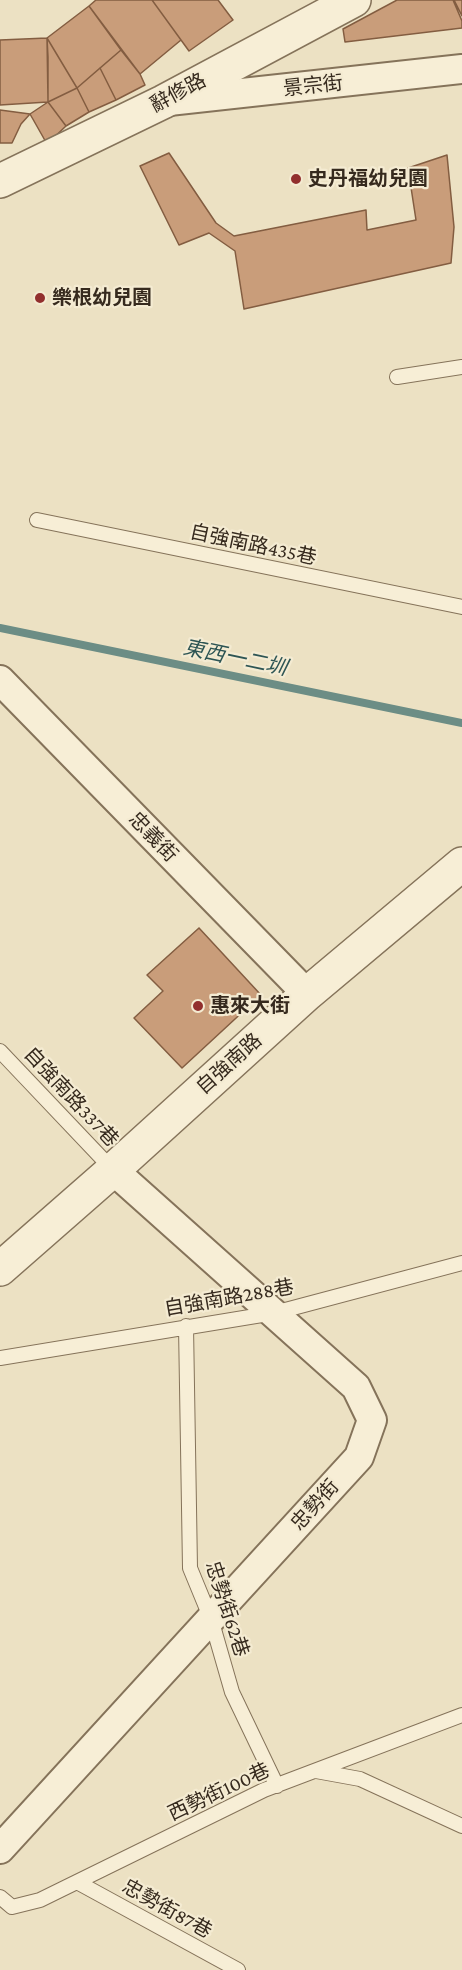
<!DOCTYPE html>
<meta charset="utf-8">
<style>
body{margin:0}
canvas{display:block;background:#ece1c3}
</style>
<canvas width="462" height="1970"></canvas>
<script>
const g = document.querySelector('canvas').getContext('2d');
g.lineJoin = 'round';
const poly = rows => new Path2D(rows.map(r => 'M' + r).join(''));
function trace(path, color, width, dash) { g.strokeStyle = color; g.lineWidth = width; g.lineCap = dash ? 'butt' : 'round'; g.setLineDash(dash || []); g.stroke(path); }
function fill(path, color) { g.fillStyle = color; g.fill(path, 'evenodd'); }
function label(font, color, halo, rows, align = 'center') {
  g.font = font + ' "Crimson Pro","Noto Sans TC",serif'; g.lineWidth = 4.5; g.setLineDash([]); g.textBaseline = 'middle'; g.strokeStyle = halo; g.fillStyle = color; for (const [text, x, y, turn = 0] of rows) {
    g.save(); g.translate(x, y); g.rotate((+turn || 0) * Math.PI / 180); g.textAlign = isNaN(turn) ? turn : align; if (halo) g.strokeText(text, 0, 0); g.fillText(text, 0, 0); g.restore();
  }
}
const stream = poly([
 [0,628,462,723]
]);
const building = poly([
 [96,0,152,0,181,40,140,74,89,6,96,0],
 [152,0,218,0,233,20,189,51,152,0],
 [397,0,453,0,462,21,462,28,345,42,343,29,397,0],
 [454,0,462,0,462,16,454,0],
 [89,6,121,50,77,88,47,38,89,6],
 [47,38,48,102,0,105,0,40,47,38],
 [47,38,77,88,48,102,48,57,47,38],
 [121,50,140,74,145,85,116,100,100,68,121,50],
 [100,68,116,100,89,112,77,88,100,68],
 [77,88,89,112,66,126,48,102,77,88],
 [48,102,66,126,47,144,30,114,48,102],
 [0,110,30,114,21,124,12,143,0,143,0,110],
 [169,153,216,223,234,236,366,210,367,230,416,220,408,168,447,155,454,227,451,263,244,309,235,251,209,233,179,245,140,166,169,153],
 [199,928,261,995,182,1068,134,1018,163,991,147,975,199,928]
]);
const service = poly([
 [397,377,462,367],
 [37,520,462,607],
 [0,1051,113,1170],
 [186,1326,190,1568,211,1619,232,1692,277,1786],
 [0,1358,274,1313,462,1263],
 [316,1771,360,1779,462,1826],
 [77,1882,238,1970],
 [0,1897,12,1907,40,1900,264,1790,462,1715]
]);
const minor = poly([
 [169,101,462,69],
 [0,680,307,994],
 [0,1849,359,1457,372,1420,356,1387,113,1170]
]);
const tertiary = poly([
 [0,181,163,102,354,0],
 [0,1269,113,1170,307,994,462,864]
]);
const markers = [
 [296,179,6,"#922f2d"],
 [40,298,6,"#922f2d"],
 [198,1006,6,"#922f2d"]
];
const streetNames = [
 ["景宗街",313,86,-6],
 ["辭修路",178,93,-28],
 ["自強南路435巷",253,545,12],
 ["忠義街",153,837,46],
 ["自強南路",229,1064,-42],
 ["自強南路337巷",71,1097,47],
 ["自強南路288巷",229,1298,-10],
 ["忠勢街",315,1505,-48],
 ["忠勢街62巷",227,1609,72],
 ["西勢街100巷",219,1792,-25],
 ["忠勢街87巷",167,1909,29]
];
const poiNames = [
 ["史丹福幼兒園",308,179],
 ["樂根幼兒園",52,298],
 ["惠來大街",210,1006]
];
const waterNames = [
 ["東西一二圳",235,658,12]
];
trace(stream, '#6c8d85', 8);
fill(building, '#c99d7a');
trace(building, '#835d41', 1.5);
trace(service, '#85735a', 16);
trace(minor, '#85735a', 32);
trace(tertiary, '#85735a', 36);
trace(service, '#f7eed6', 14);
trace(minor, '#f7eed6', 28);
trace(tertiary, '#f7eed6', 33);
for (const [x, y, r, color] of markers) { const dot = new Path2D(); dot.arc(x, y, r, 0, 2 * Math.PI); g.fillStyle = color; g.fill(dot); trace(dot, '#f4ebd2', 2); }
label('20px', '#362a1e', '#f4ebd2', streetNames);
label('bold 20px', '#362a1e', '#f4ebd2', poiNames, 'left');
label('italic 21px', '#2e5554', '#f4ebd2', waterNames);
</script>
